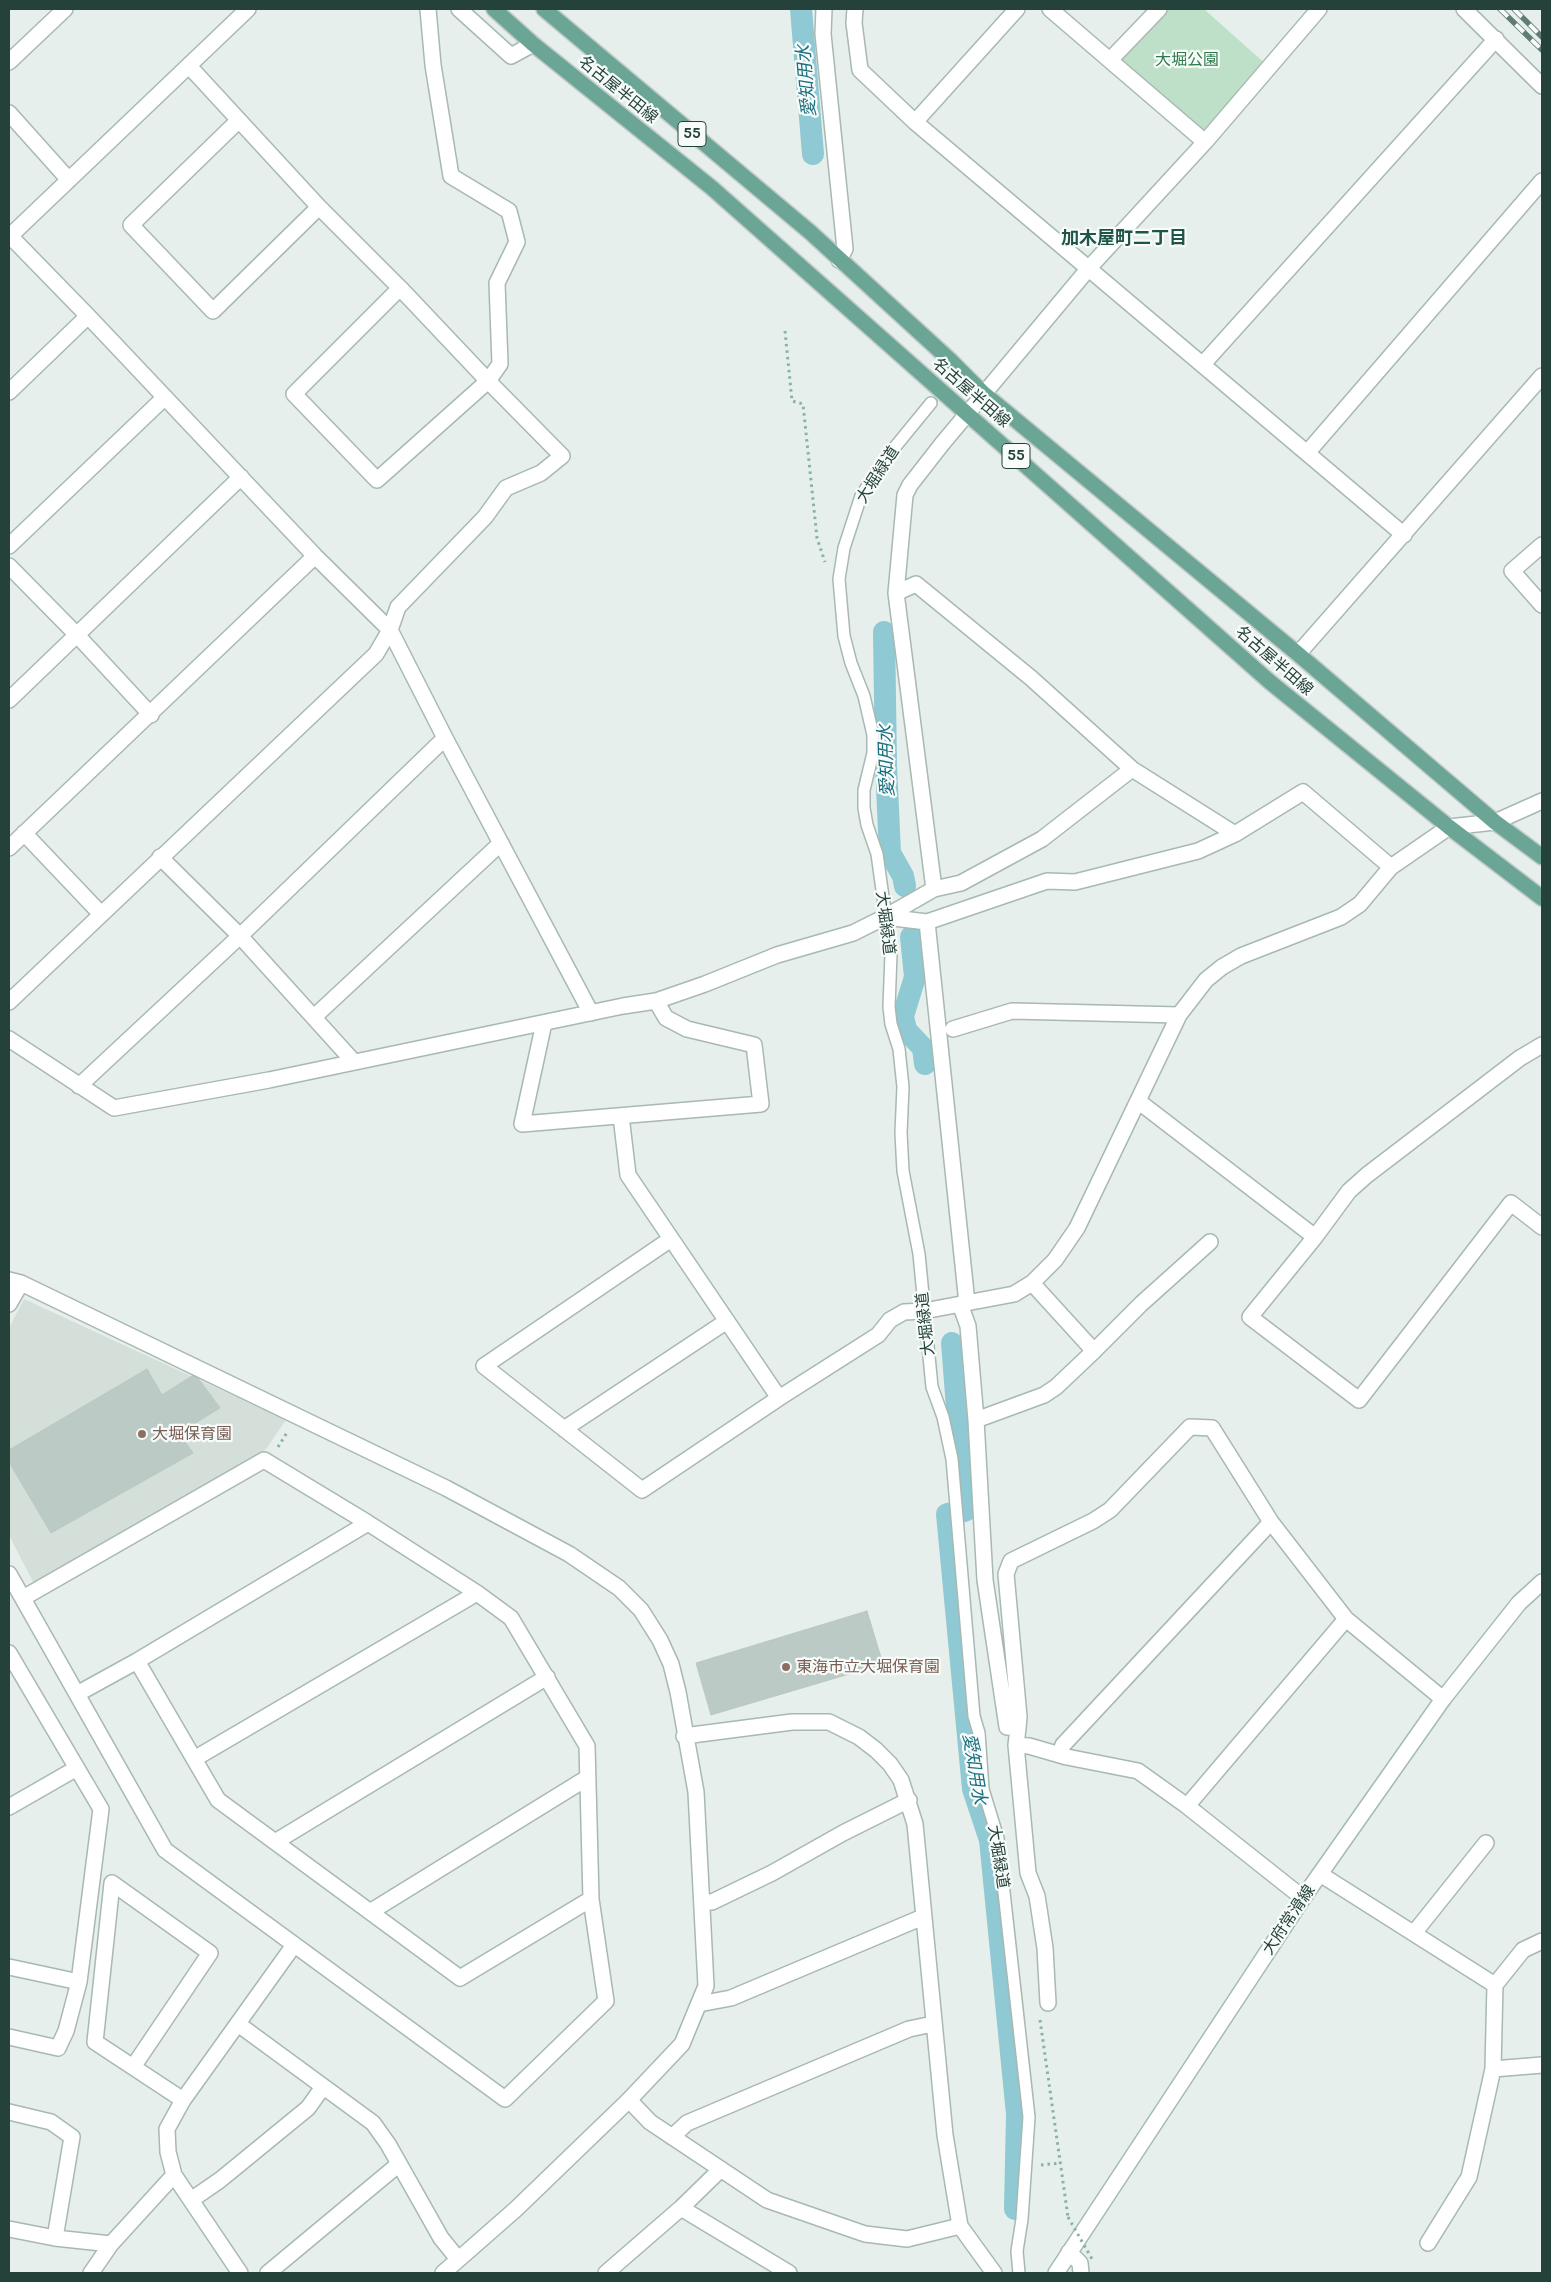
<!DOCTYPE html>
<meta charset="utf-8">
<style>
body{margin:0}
#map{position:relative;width:1551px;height:2282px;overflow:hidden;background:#e6efeb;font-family:Karla,sans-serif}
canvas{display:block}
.frame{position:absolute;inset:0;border:10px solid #24423a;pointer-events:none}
</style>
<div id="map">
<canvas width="1551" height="2282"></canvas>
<div class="frame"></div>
</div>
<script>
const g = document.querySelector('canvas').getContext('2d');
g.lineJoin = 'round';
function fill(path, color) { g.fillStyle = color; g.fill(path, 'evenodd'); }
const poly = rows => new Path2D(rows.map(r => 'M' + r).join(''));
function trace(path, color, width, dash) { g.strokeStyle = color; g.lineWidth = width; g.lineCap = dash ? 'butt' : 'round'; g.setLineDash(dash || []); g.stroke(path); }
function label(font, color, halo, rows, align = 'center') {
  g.font = font + ' Karla,"Noto Sans JP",sans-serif'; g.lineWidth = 4.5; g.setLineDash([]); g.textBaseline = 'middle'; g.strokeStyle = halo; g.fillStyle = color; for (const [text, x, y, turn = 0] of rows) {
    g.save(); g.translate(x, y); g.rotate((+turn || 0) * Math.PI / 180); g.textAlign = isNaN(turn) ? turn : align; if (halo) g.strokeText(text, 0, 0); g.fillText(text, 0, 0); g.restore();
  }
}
const built = poly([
 [24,1299,286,1420,266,1449,35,1586,9,1535,9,1328]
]);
const green = poly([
 [1159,9,1204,9,1269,67,1205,142,1111,59]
]);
const canal = poly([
 [801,9,813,154],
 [884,632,886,765,890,853,903,876,905,886],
 [911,937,915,977,903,1016,906,1030,923,1048,925,1064],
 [952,1343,965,1511,947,1514,973,1789,990,1840,1017,2114,1015,2209]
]);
const building = poly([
 [147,1369,162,1395,195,1374,220,1408,179,1433,193,1453,51,1533,9,1462,9,1450,147,1369],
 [867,1611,883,1664,711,1715,696,1663,867,1611]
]);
const path = poly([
 [785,331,792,401,803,404,817,538,825,562],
 [278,1447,288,1431],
 [1040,2020,1068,2217],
 [1041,2165,1061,2163]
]);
const service = poly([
 [931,403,886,458,861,496,844,548,839,579,844,636,851,663,864,696,873,735,873,753,864,790,864,808,867,825,877,854,891,954,889,1007,891,1024,899,1049,903,1087,901,1133,903,1171,919,1254,932,1387,943,1417,952,1459,974,1716,979,1733,983,1789,998,1838,1029,2117,1022,2219,1017,2251,1019,2273]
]);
const minor = poly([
 [459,9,511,56,533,44],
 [824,9,823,34,845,249,839,260],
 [855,9,854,23,860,70,915,122,1404,535],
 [1050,9,1205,142],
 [1464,9,1542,86],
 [1111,59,1159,9],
 [9,62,65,9],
 [189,66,319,207,400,288,488,381,377,480,294,394,400,288],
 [9,113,69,180],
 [238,121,131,225,213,311,319,207],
 [915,122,1017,9],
 [10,236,88,316,315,556,390,630,445,738,591,1013],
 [9,237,248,9],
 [1203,364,1496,39],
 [9,392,88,316],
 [1307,453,1542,181],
 [1542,545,1512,571,1542,605],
 [9,546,164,398],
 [9,566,77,635,151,715],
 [896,593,916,584,1031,678,1132,769,1235,834],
 [1298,654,1542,376],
 [9,700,241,477],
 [1132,769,1042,839,961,883,934,889,885,917,927,922,1047,881,1075,882,1198,851,1235,834,1303,792,1391,867],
 [24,833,100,913],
 [9,848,315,556],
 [160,857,240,936,354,1062],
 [934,889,896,593,905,495,910,485,942,444,1089,268,1205,142,1319,9],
 [927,922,967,1303],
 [9,1002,376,654,390,630,398,607,485,517,506,488,541,473,562,456,488,381,500,364,497,283,517,242,509,211,451,176,433,65,428,9],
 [314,1017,501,843],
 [544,1023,522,1124,761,1104,754,1045,687,1029,666,1018,656,1001],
 [953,1029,1012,1011,1179,1015],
 [9,1039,114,1108,269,1080,623,1006,656,1001,705,984,777,955,853,933,885,917],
 [79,1086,240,936,445,738],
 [1138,1101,1315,1237,1250,1317,1359,1400,1511,1203,1542,1227],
 [621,1116,628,1175,779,1398],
 [1315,1237,1349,1191,1367,1175,1520,1058,1542,1045],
 [671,1239,484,1366,642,1490,779,1398,878,1335,890,1320,904,1312,924,1311,1014,1294,1032,1283,1055,1260,1077,1228,1179,1015,1206,980,1222,967,1241,956,1341,917,1360,904,1391,867,1449,827,1495,822,1542,801],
 [9,1280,21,1283,446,1488,569,1554,619,1588,641,1610,660,1640,671,1664,678,1692,696,1792,706,1986,682,2044,629,2100,516,2209,443,2273],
 [1032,1283,1094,1351,1141,1304,1210,1242],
 [9,1304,21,1283],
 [960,1304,968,1326,976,1420,985,1580,1007,1727,1018,1728,1016,1745,1028,1873,1037,1896,1045,1948,1048,2003],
 [976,1420,1044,1395,1056,1387,1094,1351],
 [564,1429,727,1321],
 [9,1574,165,1850,505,2099,606,2001,591,1899,587,1746,511,1618,477,1593,368,1523,264,1460,23,1598],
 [9,1653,101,1809,79,1982,66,2031,58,2048,9,2037],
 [137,1661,218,1800,460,1978,591,1899],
 [77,1694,137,1661,368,1523],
 [1018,1728,1019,1717,1006,1574,1011,1561,1093,1521,1110,1510,1190,1427,1212,1428,1271,1522,1346,1619,1443,1699],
 [684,1736,792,1722,829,1722,859,1737,876,1750,890,1764,901,1780,915,1824,945,2135,960,2226,994,2273],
 [1016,1745,1029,1746,1067,1757,1138,1771,1187,1806,1303,1898],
 [1060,1754,1063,1745,1271,1522],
 [194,1759,477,1593],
 [1187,1806,1346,1619],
 [9,1807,77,1768],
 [275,1842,547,1677],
 [1320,1874,1495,1985],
 [702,1902,712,1902,772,1873,843,1833,909,1800],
 [370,1912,587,1778],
 [1414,1933,1486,1843],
 [9,1967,79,1982],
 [699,2004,731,1998,923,1917],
 [238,2024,373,2123,388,2144,441,2238,458,2259],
 [133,2067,210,1953,112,1883,95,2042,183,2100],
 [1493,2069,1495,1985,1523,1950,1542,1941],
 [629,2100,650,2122,767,2200,865,2234,907,2239,960,2226],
 [9,2112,51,2122,72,2137,55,2238],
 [672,2137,687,2123,909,2029,933,2024],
 [191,2200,220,2180,308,2108,323,2087],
 [681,2208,789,2273],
 [9,2229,55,2238,111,2244],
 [1428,2243,1469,2177,1493,2069,1542,2065],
 [1069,2252,1080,2263,1081,2273],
 [91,2273,111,2244,174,2175],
 [240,2273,174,2175,168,2152,167,2129,183,2100,294,1945],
 [268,2273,399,2164],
 [606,2273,681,2208,721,2169]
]);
const secondary = poly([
 [1056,2273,1303,1898,1443,1699,1519,1603,1542,1582]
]);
const primary = poly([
 [494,9,533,44,712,188,1270,682,1449,827,1542,898],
 [544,9,810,232,951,361,983,393,1298,654,1495,822,1542,857]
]);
const rail = poly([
 [1500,9,1542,50],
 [1514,9,1542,37]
]);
const pathBridge = poly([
 [1068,2217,1092,2259]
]);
const markers = [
 [142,1434,5,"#8d6e63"],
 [786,1667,5,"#8d6e63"]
];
const shields = [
 [692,134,28],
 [1016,456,28]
];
const shieldNames = [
 ["55",692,134],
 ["55",1016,456]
];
const parkNames = [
 ["大堀公園",1187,60]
];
const streetNames = [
 ["名古屋半田線",618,90,39],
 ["名古屋半田線",971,393,41],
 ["大堀緑道",878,475,-57],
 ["名古屋半田線",1274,661,41],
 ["大堀緑道",885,923,83],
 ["大堀緑道",926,1324,-96],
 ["大堀緑道",998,1857,81],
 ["大府常滑線",1289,1920,-56]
];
const educationNames = [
 ["大堀保育園",152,1434],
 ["東海市立大堀保育園",796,1667]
];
const waterNames = [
 ["愛知用水",807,81,-95],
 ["愛知用水",887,761,-92],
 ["愛知用水",974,1769,81]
];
const neighbourhoodNames = [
 ["加木屋町二丁目",1124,239]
];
fill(built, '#d4dfda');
fill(green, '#bfe0c8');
trace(canal, '#8ec9d4', 22);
fill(building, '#bbcac4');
trace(building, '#b8c9c2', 1);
trace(service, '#a8b8b2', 14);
trace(minor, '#a8b8b2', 18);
trace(secondary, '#a4bbb3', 18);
trace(primary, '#c2cac8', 18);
trace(path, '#86b3a5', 3, [2.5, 4]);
trace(service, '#fff', 11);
trace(minor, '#fff', 15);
trace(secondary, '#fff', 15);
trace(primary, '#6aa596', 15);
trace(rail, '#5f7d75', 5.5);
trace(rail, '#f7fbf9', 4, [11]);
trace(pathBridge, '#86b3a5', 3, [2.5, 4]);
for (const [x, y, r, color] of markers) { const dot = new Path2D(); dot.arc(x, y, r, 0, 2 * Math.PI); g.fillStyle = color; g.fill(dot); trace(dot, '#f7fbf9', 2); }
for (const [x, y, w] of shields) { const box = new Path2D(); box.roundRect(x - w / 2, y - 12.5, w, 25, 4); g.fillStyle = '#f7fbf9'; g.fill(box); trace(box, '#24423a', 1); }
label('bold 15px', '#24423a', null, shieldNames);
label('16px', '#2d7a4b', '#f7fbf9', parkNames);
label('16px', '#24423a', '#f7fbf9', streetNames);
label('16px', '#785e54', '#f7fbf9', educationNames, 'left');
label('italic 18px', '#1c6f80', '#f7fbf9', waterNames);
label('bold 18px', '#1f5548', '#f7fbf9', neighbourhoodNames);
</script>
